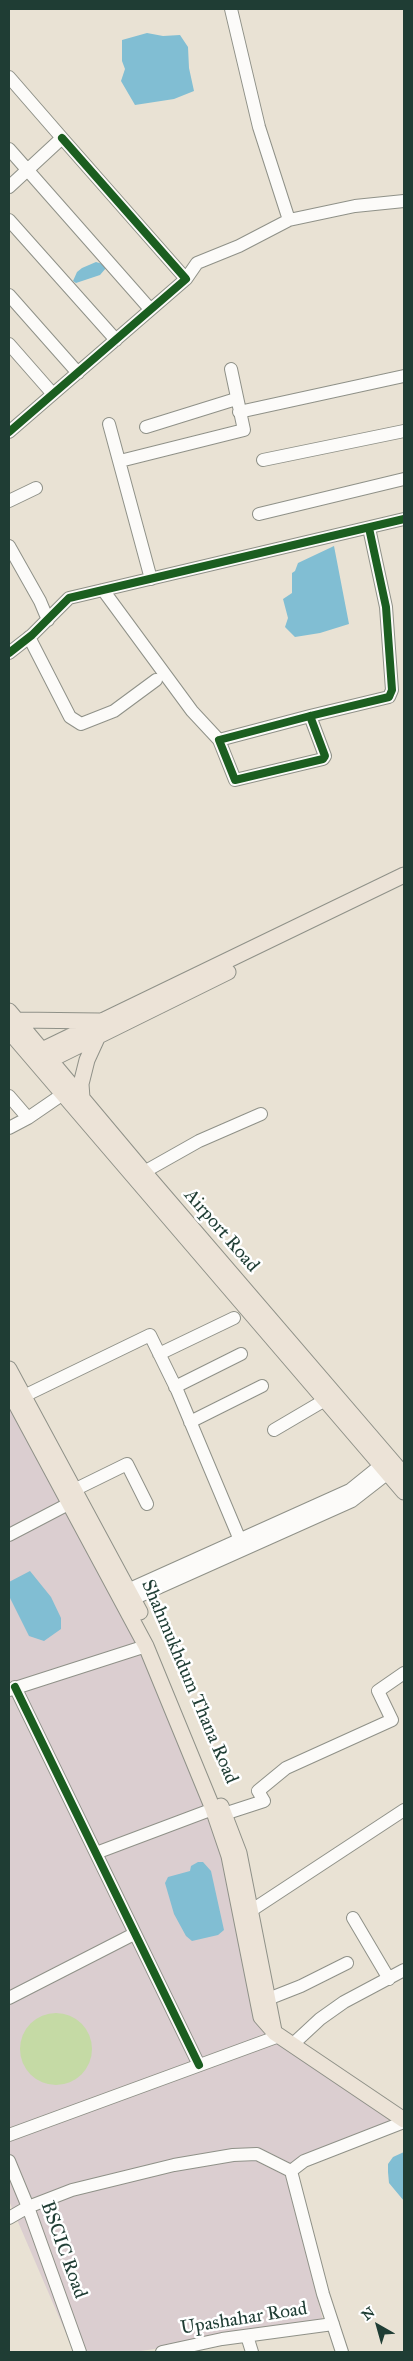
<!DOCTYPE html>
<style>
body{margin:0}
#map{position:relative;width:413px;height:2361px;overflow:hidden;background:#e9e2d4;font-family:"IM FELL Great Primer",serif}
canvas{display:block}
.frame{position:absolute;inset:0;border:10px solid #1f3d34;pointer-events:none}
.north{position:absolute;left:353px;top:2301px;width:50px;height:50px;-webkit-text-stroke:4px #fff;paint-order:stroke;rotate:322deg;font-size:14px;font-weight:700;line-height:20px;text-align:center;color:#1f3d34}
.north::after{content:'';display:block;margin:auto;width:18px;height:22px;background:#1f3d34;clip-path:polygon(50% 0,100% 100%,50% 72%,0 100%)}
</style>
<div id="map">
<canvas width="413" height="2361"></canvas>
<div class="frame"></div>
<div class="north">N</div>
</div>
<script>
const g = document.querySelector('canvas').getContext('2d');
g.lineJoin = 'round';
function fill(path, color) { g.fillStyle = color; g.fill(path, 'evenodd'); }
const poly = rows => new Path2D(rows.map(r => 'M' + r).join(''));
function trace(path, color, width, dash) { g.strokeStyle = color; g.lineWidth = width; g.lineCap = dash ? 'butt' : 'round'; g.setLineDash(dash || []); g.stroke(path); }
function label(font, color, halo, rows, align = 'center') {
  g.font = font + ' "IM FELL Great Primer",serif'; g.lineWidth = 5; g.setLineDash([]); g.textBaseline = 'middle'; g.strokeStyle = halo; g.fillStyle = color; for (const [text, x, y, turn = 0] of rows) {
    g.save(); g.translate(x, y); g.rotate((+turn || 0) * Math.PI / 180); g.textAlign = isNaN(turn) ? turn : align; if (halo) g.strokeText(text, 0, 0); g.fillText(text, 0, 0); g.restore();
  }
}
const industrial = poly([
 [9,1371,231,1833,273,2027,403,2116,283,2166,324,2324,134,2352,74,2352,9,2201]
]);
const green = poly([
 '20 2049a36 36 0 1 1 72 0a36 36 0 1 1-72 0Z'
]);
const water = poly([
 [147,33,163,36,180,35,188,47,189,68,194,91,174,99,135,105,121,81,125,69,122,61,122,40],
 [96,262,103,264,106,268,100,275,76,283,73,281,77,272,82,268],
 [334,546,349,624,320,633,295,637,285,627,288,618,283,599,292,593,292,573,295,571,298,563],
 [30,1571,51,1597,61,1618,61,1629,44,1641,29,1636,9,1596,9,1582],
 [198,1862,203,1862,211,1871,224,1930,218,1935,192,1941,186,1936,174,1914,165,1883,168,1877,190,1871,191,1866],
 [404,2152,404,2201,389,2183,388,2172,388,2164,393,2157]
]);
const minor = poly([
 [231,9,259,127,289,220],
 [9,77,62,138,9,187],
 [9,149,150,309],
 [9,220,116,340],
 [186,279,197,263,239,246,289,220,355,206,404,201],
 [9,295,78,373],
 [9,344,52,393],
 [239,412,404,376],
 [109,424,151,579],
 [146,427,236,399],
 [9,432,186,279,62,138],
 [263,460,404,431],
 [120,461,244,430,231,369],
 [9,501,36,488],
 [259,514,404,479],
 [9,546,40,601,48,620],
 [103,590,192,711,219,740],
 [29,637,70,717,81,724,114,711,156,680],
 [9,653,32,635,69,598,404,519],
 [310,716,325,756,323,759,235,780,219,740,310,716,389,697,392,690,386,607,369,528],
 [9,1096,28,1118,63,1094],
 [9,1128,28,1118],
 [144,1172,199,1141,261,1114],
 [159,1354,234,1318],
 [175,1387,241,1354],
 [24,1396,150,1335,177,1390,240,1540],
 [190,1422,262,1386],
 [274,1430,325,1400],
 [74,1490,127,1464,147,1504],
 [9,1535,76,1500],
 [121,1593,350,1490,381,1465],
 [124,1603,352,1501,388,1473],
 [15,1687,199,2065],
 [9,1690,146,1646],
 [224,1814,264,1801,258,1791,286,1768,392,1720,378,1691,404,1673],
 [96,1853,213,1809],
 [252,1910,404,1810],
 [353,1918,389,1979],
 [9,1998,134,1934],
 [268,1999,301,1986,347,1963],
 [292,2045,320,2019,344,2002,404,1970],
 [9,2135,279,2036],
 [9,2161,28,2207,80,2352],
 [9,2218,28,2207,72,2190,174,2165,233,2155,257,2154,291,2171],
 [247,2336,252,2352],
 [162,2352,222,2339,333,2324],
 [342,2352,323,2294,291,2171,304,2161,404,2122]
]);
const major = poly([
 [9,1011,144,1172,404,1475],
 [17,1020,100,1021],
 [9,1031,404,1492],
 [42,1050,404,875],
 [50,1060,228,972],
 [82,1098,81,1084,87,1060,98,1036],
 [9,1369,140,1612],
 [9,1391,146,1646,213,1809,229,1856,261,2017,275,2033,404,2120],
 [221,1806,239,1853,274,2031]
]);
const cycleway = poly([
 [9,432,186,279,62,138],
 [9,653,32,635,69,598,404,519],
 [310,716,325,756,323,759,235,780,219,740,310,716,389,697,392,690,386,607,369,528],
 [15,1687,199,2065]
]);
const streetNames = [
 ["Airport Road",221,1231,49],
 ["Shahmukhdum Thana Road",189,1682,67],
 ["BSCIC Road",63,2250,70],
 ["Upashahar Road",244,2319,-9]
];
fill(industrial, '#dbced0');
fill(green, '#c5daa5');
fill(water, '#81bed3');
trace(minor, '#8f9188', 14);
trace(major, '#8f9188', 17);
trace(minor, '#fcfbf9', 12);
trace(major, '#ece3d7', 15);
trace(cycleway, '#1b5e20', 8);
label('19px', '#1f3d34', '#fff', streetNames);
</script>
